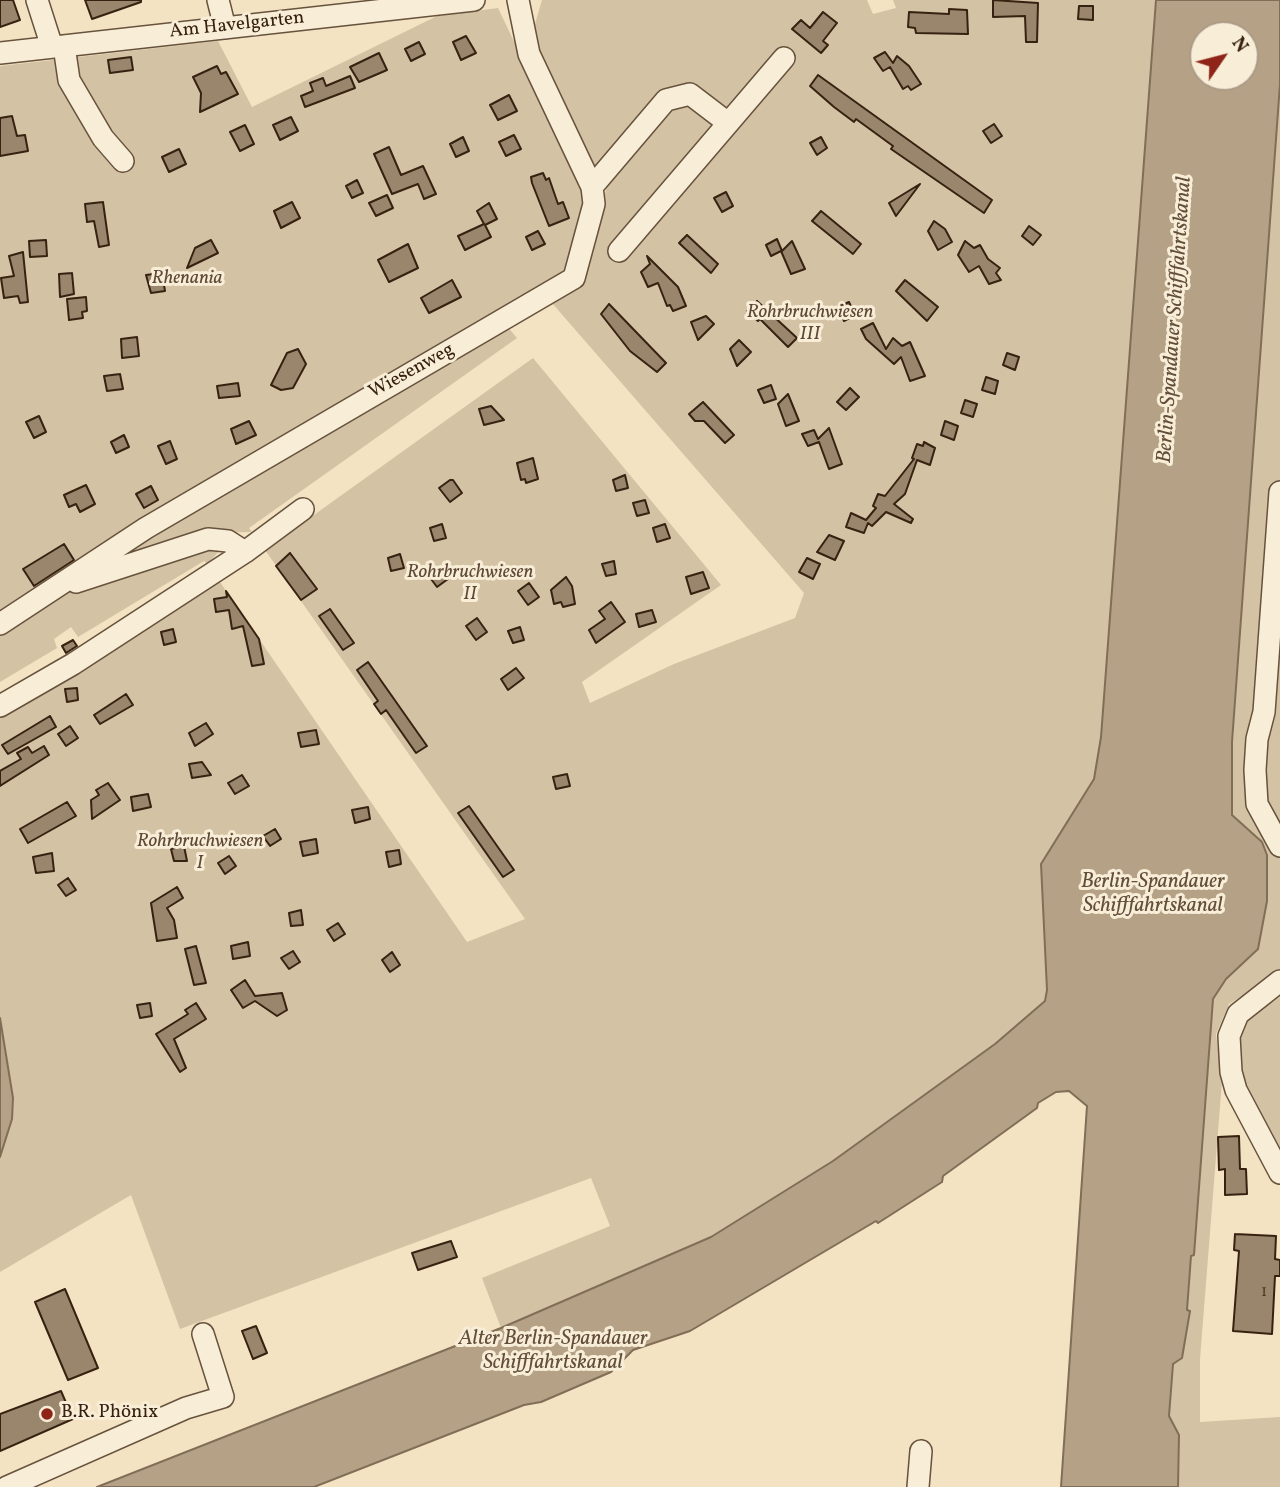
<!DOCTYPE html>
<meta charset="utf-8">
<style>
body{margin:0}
#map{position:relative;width:1280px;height:1487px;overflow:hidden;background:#f4e3c2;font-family:Vollkorn,serif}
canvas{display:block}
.north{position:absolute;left:1189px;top:21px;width:70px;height:70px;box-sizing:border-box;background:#f8edd7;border:2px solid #ab9b88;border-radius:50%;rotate:55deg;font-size:19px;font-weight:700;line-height:28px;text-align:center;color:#372111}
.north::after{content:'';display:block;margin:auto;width:24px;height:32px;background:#8f2418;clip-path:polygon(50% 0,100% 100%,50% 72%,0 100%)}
</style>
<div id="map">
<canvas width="1280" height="1487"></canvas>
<div class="north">N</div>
</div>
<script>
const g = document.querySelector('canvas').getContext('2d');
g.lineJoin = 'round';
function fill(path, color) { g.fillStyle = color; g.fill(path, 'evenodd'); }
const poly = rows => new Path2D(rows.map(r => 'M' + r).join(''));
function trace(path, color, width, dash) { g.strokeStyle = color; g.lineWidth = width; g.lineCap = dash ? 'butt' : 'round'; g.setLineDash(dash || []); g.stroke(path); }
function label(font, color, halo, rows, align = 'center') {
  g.font = font + ' Vollkorn,serif'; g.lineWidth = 6; g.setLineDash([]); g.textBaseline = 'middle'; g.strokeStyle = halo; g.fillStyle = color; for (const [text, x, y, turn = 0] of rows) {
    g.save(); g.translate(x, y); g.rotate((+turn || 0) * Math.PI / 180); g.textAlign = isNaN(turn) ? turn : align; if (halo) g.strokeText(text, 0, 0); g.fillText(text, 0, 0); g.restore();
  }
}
const green = poly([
 [542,0,867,0,873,14,896,8,893,0,1156,0,1101,737,1094,779,1041,864,1047,990,1045,1001,995,1044,833,1161,754,1213,711,1237,608,1284,501,1328,482,1278,610,1226,591,1178,180,1329,131,1195,0,1272,0,714,220,582,467,942,525,919,265,550,533,358,721,585,582,682,590,703,674,664,795,618,804,593,552,303,582,284,607,186,595,175,530,41],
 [498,8,587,194,569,273,417,357,284,439,93,549,0,611,0,66,218,41,252,107,437,16],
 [1280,84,1280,972,1229,1004,1216,1034,1222,1081,1200,1359,1200,1422,1280,1417,1280,1487,1178,1487,1179,1435,1169,1416,1173,1364,1182,1357,1190,1311,1187,1310,1191,1256,1194,1255,1213,999,1226,979,1258,949,1268,873,1262,842,1232,815,1232,742],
 [506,325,517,338,249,528,252,532,209,533,128,560,118,552],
 [206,546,220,550,208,564,204,561,78,637,71,627,54,639,57,648,0,682,0,631,51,598],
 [1280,997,1280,1157,1232,1072,1234,1029]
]);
const water = poly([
 [1156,0,1280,0,1280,84,1232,742,1232,815,1262,842,1267,855,1267,901,1258,949,1226,979,1213,999,1194,1255,1191,1256,1187,1310,1190,1311,1182,1358,1173,1364,1169,1416,1179,1435,1178,1487,1061,1487,1087,1106,1069,1091,1056,1092,1038,1103,1037,1108,943,1176,942,1182,878,1223,876,1221,690,1331,633,1350,611,1372,541,1402,524,1405,314,1487,97,1487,501,1328,711,1237,833,1161,995,1044,1045,1001,1047,990,1041,864,1094,779,1101,737,1156,0],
 [1245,35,1245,77,1203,77,1203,35,1245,35],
 [0,1018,13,1098,12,1119,0,1157,0,1018]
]);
const building = poly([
 [0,0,13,0,20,20,0,27,0,0],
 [85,0,141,0,141,2,92,19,85,0],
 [993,0,1038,3,1037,42,1026,42,1025,16,993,17,993,0],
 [1079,6,1093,6,1093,20,1078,19,1079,6],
 [949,9,967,10,968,34,916,33,915,28,908,27,909,12,949,14,949,9],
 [823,12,837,23,823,41,828,45,821,53,792,29,801,20,810,28,823,12],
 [466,36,476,53,461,60,453,42,466,36],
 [419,42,425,54,411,61,405,49,419,42],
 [885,52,893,63,897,56,909,66,921,84,911,90,908,86,903,89,890,67,883,71,874,58,885,52],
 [379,53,387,70,359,82,350,67,379,53],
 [131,57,133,70,110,73,108,60,131,57],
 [217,66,221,74,226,72,238,94,200,112,201,93,193,77,217,66],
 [818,75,992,200,984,213,891,149,893,146,856,119,854,122,834,107,810,86,818,75],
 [350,76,355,88,305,107,301,96,313,91,310,83,323,78,326,86,350,76],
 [509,95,517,111,498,120,490,105,509,95],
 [12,116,17,136,25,135,28,151,0,156,0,118,12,116],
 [291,117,298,131,280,140,273,125,291,117],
 [994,124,1002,136,991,143,983,131,994,124],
 [245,125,254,144,240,151,230,132,245,125],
 [514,135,521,149,506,156,499,142,514,135],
 [463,137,469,151,456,157,450,144,463,137],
 [821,137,827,148,817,155,810,143,821,137],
 [389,147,401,175,423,166,436,194,424,199,418,184,392,194,374,154,389,147],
 [179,149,186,164,169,172,162,157,179,149],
 [543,173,546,180,549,178,558,204,563,202,569,218,549,226,532,183,531,177,543,173],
 [357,180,363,193,352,198,346,186,357,180],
 [920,184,896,216,889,203,920,184],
 [726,192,733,206,722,212,714,198,726,192],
 [387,195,393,208,376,216,369,203,387,195],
 [103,202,109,245,99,247,94,221,87,222,85,204,103,202],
 [292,202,300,218,281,228,274,211,292,202],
 [489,203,497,219,485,225,491,237,465,250,458,236,484,224,477,211,489,203],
 [821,211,861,244,853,254,812,221,821,211],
 [934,221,945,229,952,242,938,250,928,231,934,221],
 [1029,226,1041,235,1033,245,1022,236,1029,226],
 [538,231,545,244,532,250,526,237,538,231],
 [687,235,718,264,711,273,679,243,687,235],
 [777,239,782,251,792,241,805,269,791,274,781,251,771,256,766,245,777,239],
 [46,240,47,256,30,257,29,241,46,240],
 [211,240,218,253,187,268,195,248,211,240],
 [965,241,974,248,980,245,988,259,1000,268,996,273,1001,280,989,284,979,266,969,272,958,255,965,241],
 [408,244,418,268,389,282,378,260,408,244],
 [23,252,28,302,20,303,18,296,4,298,1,278,14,276,9,256,23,252],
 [647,256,678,287,686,306,673,311,670,305,667,306,658,283,648,287,641,272,650,264,647,256],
 [72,273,74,294,60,297,59,274,72,273],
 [162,273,165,291,151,293,146,275,162,273],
 [452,280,461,297,429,313,421,298,452,280],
 [905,280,938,307,927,321,896,291,905,280],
 [86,297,87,311,82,312,83,318,69,320,67,299,86,297],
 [757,301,797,338,788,347,760,319,758,321,747,311,757,301],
 [849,302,855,315,844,321,838,307,849,302],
 [609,304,666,363,657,372,630,351,601,314,609,304],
 [706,316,714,324,698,340,691,322,706,316],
 [873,323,886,349,893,338,902,346,910,342,925,376,910,381,901,357,894,364,866,339,861,329,873,323],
 [137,337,139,356,122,358,121,339,137,337],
 [739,340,751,352,737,366,730,349,739,340],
 [298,349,306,364,293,388,281,390,271,385,287,353,298,349],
 [1007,353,1019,357,1015,370,1003,365,1007,353],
 [120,374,123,389,107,391,104,376,120,374],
 [986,377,998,381,995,394,982,390,986,377],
 [238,383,240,396,219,398,217,386,238,383],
 [771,385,776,399,764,403,758,390,771,385],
 [850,388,859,397,846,410,837,402,850,388],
 [788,394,799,421,786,426,778,404,788,394],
 [965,400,977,404,973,417,961,413,965,400],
 [703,402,734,435,725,443,704,421,695,421,689,414,703,402],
 [491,406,504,420,484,425,479,409,491,406],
 [39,416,46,432,34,438,26,422,39,416],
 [249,421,256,435,236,444,231,429,249,421],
 [945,421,958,426,954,440,941,435,945,421],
 [829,428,842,464,829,469,819,442,808,446,802,434,814,430,818,439,829,428],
 [124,435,129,447,116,453,111,442,124,435],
 [170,441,177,459,166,464,158,446,170,441],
 [924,442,935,448,930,465,917,460,905,494,894,504,913,519,911,523,886,512,872,526,868,523,864,533,846,527,851,513,866,520,876,508,873,506,878,494,885,496,914,459,912,458,917,444,923,446,924,442],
 [533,458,538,479,526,483,525,479,521,480,517,463,533,458],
 [625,475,628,488,616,491,613,480,625,475],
 [450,480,453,480,462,493,450,502,439,488,450,480],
 [86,485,95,504,80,512,76,504,69,507,64,495,86,485],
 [151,486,158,500,144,508,136,494,151,486],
 [645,500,649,513,637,516,633,503,645,500],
 [442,524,446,538,434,541,430,528,442,524],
 [665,524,670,538,657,542,653,528,665,524],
 [829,535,844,541,835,560,817,552,829,535],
 [64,544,74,560,34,586,23,569,64,544],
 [290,553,317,589,301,600,276,566,290,553],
 [400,554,404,568,391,571,388,558,400,554],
 [807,558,820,564,813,579,799,572,807,558],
 [614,561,616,574,606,576,602,564,614,561],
 [440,567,448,579,437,587,428,575,440,567],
 [703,572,709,588,691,594,686,577,703,572],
 [566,577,572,586,575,604,563,607,561,602,554,604,551,590,566,577],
 [529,583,539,597,528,605,518,591,529,583],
 [226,591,259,639,264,664,252,666,243,626,232,629,229,610,216,612,214,599,227,597,226,591],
 [611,602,625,622,596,643,589,630,605,619,599,611,611,602],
 [330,609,354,643,343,650,319,616,330,609],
 [652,610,656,622,639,627,636,614,652,610],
 [477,618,487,632,476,640,466,626,477,618],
 [520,627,524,640,513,643,508,631,520,627],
 [173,629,176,642,164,645,161,632,173,629],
 [73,640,77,646,66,653,62,646,73,640],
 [368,662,427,746,416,753,386,710,381,714,374,704,378,701,357,670,368,662],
 [516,668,524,678,508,690,501,679,516,668],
 [77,688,78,700,67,702,65,689,77,688],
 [126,694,133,705,100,724,94,715,126,694],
 [50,716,56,727,8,754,2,745,50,716],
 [206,723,213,734,195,746,189,733,206,723],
 [70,726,78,738,66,746,58,734,70,726],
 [316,730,319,744,301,747,298,733,316,730],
 [44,746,49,755,0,786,0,771,21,759,17,753,28,747,32,753,44,746],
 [202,762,211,775,192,778,189,764,202,762],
 [567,774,570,786,556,789,553,777,567,774],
 [242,775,249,786,235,794,228,783,242,775],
 [108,783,120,800,92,819,91,800,99,795,96,790,108,783],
 [148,794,151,807,133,811,131,797,148,794],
 [67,802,76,816,28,843,20,829,67,802],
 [469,806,514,870,503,877,458,813,469,806],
 [368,807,370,819,355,823,352,810,368,807],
 [275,829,281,839,270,846,263,836,275,829],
 [316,839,318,853,303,856,300,842,316,839],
 [184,846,187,861,174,861,171,849,184,846],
 [399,850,401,864,389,867,386,852,399,850],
 [52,853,54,871,36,873,33,857,52,853],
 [229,856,236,866,225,874,218,863,229,856],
 [68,878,76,890,66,896,58,885,68,878],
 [177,887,183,898,167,908,174,920,177,938,157,941,151,903,177,887],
 [301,910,303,925,291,926,289,913,301,910],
 [338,923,345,934,334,941,327,930,338,923],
 [248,942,250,956,233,959,231,946,248,942],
 [196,946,206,983,194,985,185,949,196,946],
 [293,951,300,962,289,969,281,958,293,951],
 [392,952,400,965,390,972,382,960,392,952],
 [245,980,255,996,282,993,287,1010,277,1016,255,1001,243,1008,231,990,245,980],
 [150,1003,152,1016,140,1018,137,1005,150,1003],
 [196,1003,206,1019,174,1039,186,1068,180,1072,156,1034,188,1014,185,1010,196,1003],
 [1239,1136,1240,1169,1246,1169,1247,1194,1225,1195,1225,1169,1219,1170,1218,1137,1239,1136],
 [1235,1234,1276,1236,1275,1259,1280,1260,1280,1276,1275,1276,1272,1334,1233,1331,1239,1251,1234,1250,1235,1234],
 [451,1241,457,1257,418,1270,412,1253,451,1241],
 [65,1289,98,1368,68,1380,35,1302,65,1289],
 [256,1326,267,1353,253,1359,242,1331,256,1326],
 [61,1391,73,1419,0,1451,0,1414,61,1391]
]);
const minor = poly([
 [37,0,52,47],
 [218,0,225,28],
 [64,46,69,80,103,138,123,161],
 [0,53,474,0],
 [592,187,666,100,690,94,728,123],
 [619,251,784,58],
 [1280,492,1264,712,1257,739,1255,770,1257,804,1280,846],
 [76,582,208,539,228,541,245,552],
 [0,624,146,528,574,278,594,204,592,187,529,54,518,0],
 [0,706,73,664,245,552,303,509],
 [1280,981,1238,1014,1229,1036,1231,1072,1236,1090,1280,1173],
 [7,1487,186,1408,223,1397,203,1334],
 [918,1487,921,1451]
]);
const markers = [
 [47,1414,7,"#8f2418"]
];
const numberNames = [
 ["1",1264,1293]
];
const streetNames = [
 ["Am Havelgarten",237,26,-6],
 ["Wiesenweg",412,372,-29]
];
const parkNames = [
 ["Rhenania",187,280],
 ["Rohrbruchwiesen",810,314],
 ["III",810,336],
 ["Rohrbruchwiesen",470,574],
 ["II",470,596],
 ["Rohrbruchwiesen",200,843],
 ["I",200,865]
];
const poiNames = [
 ["B.R. Phönix",61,1414]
];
const waterNames = [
 ["Berlin-Spandauer Schifffahrtskanal",1176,320,-86],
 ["Berlin-Spandauer",1153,883],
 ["Schifffahrtskanal",1153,907],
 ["Alter Berlin-Spandauer",553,1340],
 ["Schifffahrtskanal",553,1364]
];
fill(green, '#d4c2a4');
fill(water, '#b4a186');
trace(water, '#826e57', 2);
fill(building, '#99866d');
trace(building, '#372111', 2);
trace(minor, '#66523d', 24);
trace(minor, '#f8edd7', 21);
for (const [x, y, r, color] of markers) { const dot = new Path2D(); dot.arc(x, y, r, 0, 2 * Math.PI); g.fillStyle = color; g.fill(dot); trace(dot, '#f8edd7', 2.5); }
label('16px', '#503a28', null, numberNames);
label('19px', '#372111', '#f8edd7', streetNames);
label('italic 19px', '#5e4936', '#f8edd7', parkNames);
label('19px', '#372111', '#f8edd7', poiNames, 'left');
label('italic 21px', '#634e3a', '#f8edd7', waterNames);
</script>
